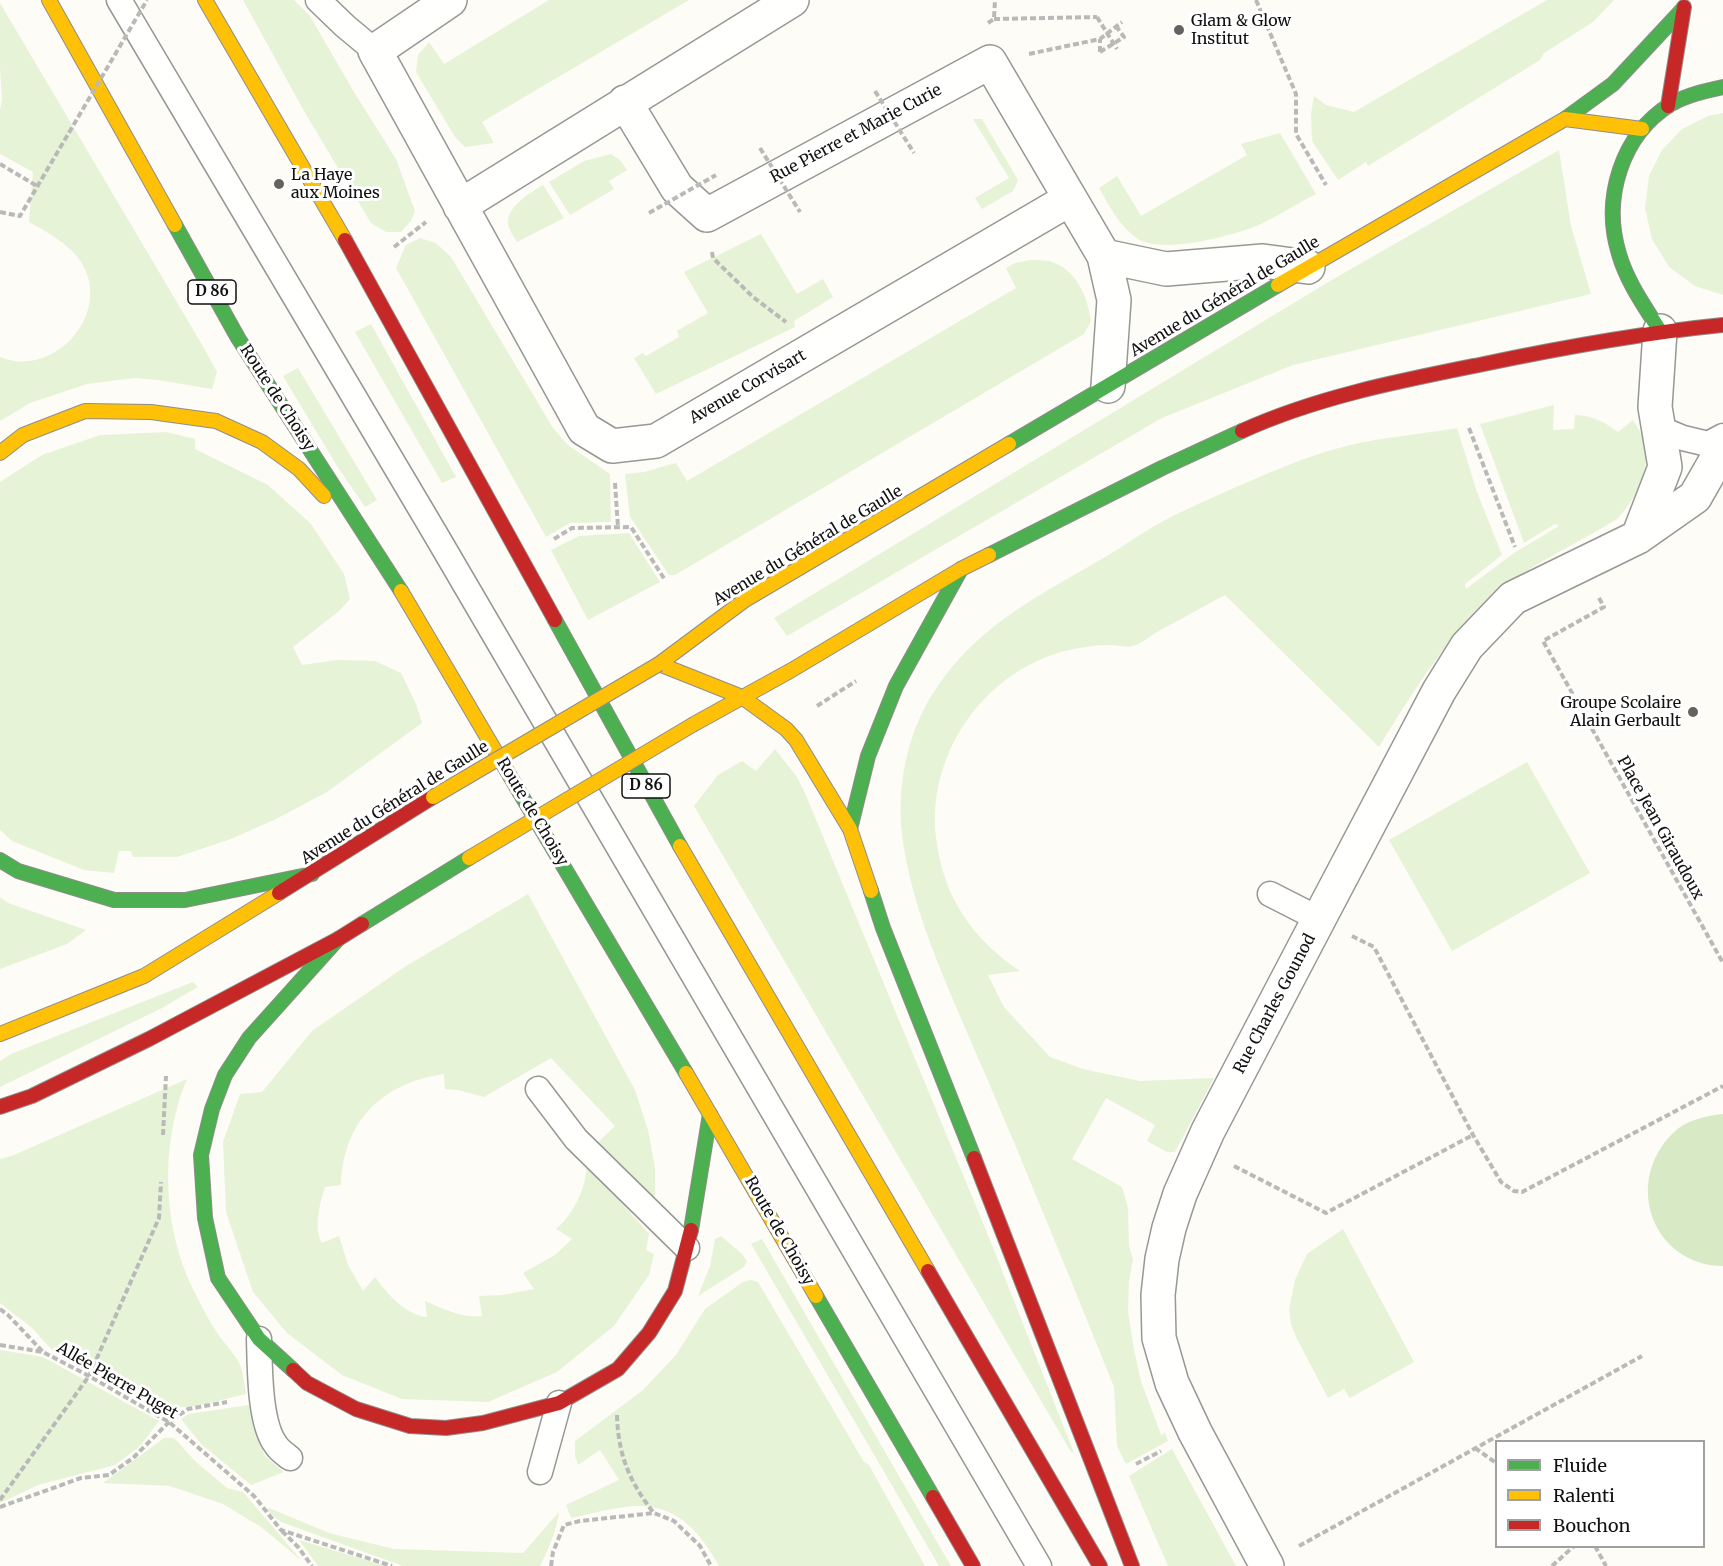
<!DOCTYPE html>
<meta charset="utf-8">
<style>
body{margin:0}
#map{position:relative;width:1723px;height:1566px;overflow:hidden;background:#fdfcf7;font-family:Merriweather,serif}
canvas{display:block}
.legend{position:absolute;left:1495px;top:1440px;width:210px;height:108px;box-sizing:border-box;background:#fff;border:2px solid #a0a0a0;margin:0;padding:8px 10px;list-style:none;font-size:18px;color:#111}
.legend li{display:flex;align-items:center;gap:12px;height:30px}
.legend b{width:30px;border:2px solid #a0a0a0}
</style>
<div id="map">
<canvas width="1723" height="1566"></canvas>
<ul class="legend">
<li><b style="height:8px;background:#4caf50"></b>Fluide</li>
<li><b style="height:8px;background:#ffc107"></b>Ralenti</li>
<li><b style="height:8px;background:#c62828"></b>Bouchon</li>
</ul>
</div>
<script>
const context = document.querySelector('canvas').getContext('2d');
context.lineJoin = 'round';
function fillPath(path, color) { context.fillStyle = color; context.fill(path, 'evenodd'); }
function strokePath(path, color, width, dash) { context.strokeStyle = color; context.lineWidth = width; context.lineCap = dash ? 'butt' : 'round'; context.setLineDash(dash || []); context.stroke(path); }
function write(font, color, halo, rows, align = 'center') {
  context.font = font + ' Merriweather,serif'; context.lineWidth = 6; context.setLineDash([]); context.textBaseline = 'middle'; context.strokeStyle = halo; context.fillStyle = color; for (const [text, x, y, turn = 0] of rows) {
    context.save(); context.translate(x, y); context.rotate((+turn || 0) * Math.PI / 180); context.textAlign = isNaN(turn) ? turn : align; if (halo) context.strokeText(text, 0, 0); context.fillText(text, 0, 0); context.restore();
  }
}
const green = new Path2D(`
 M 243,0 L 294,0 L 310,16 L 354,92 L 396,159 L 415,211 L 411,221 L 401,232 L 386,232 L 371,223 L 304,111 Z
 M 549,0 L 689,0 L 482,122 L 494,143 L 465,147 L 455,137 L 416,72 L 418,55 L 429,42 L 444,64 Z
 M 1547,0 L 1614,0 L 1593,22 L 1544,53 L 1540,60 L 1368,166 L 1366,162 L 1338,180 L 1312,141 L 1311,114 L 1314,96 L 1326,105 L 1354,112 Z
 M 0,3 L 201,343 L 217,372 L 212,389 L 158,380 L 135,378 L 87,384 L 30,403 L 0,421 L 0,357 C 51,378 108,320 85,269 C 74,246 50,234 29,222 L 33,172 L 0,154 L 0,109 L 2,100 L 0,69 Z
 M 1723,113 L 1723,295 L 1695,286 L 1669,267 L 1652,239 L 1645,208 L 1649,176 L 1662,150 L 1682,129 L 1708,116 Z
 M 973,119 L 982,119 L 1018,180 L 1013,191 L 982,209 L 975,198 L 1009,178 Z
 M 1280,133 L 1316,194 C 1298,203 1281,214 1263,223 C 1238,235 1162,255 1138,239 C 1119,226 1110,207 1099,188 L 1117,176 L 1141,216 L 1247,155 L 1241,144 Z
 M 1559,150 L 1571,226 L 1591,294 L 1293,365 L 1162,418 L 787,636 L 774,618 L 1330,281 Z
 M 611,154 L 620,160 L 627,170 L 609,181 L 614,189 L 570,215 L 549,182 L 584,161 Z
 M 543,185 L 564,218 L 517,242 C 514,237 509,230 508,224 C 507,206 530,193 543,185 Z
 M 761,234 L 797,294 L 823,279 L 833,297 L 794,321 L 795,327 L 656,394 L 634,358 L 643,353 L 646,356 L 679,337 L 677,331 L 708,313 L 684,272 Z
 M 420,238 L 436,243 L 451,257 L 553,428 L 568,445 L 610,474 L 611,522 L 570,523 L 546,537 L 396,268 L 406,245 Z
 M 1030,260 C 1036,260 1044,260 1049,261 C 1077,269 1087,296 1091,321 L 1084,334 L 675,575 L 669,575 L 630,517 L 625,474 L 644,472 L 676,463 L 687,481 L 1016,288 L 1006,268 L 1015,263 Z
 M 371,324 L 456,477 L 442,483 L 355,332 Z
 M 298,368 L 377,500 L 365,507 L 337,466 L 283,376 Z
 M 1554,405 L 1553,430 L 1574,429 L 1575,415 C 1593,416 1603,421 1618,432 L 1633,420 C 1636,425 1640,431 1642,436 C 1654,466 1636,499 1617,519 C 1574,546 1521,568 1485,603 C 1441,645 1410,697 1379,747 L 1225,595 C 1202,607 1180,620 1157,632 C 1150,636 1141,644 1133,646 C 1127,648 1117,645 1110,645 C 1094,645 1077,648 1061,652 C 982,675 927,755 936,837 C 943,896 971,938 1020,971 L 988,975 L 1004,1007 L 1050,1057 L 1083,1069 L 1140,1081 L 1214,1078 L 1175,1152 L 1167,1152 L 1147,1141 L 1155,1125 L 1106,1098 L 1072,1159 L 1122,1187 L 1128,1208 L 1129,1246 L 1133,1259 L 1129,1281 L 1128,1311 L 1134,1350 L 1141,1381 L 1161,1435 L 1165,1433 L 1168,1441 L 1126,1464 L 1117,1446 L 1114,1387 C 1072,1283 1030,1179 986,1076 C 954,1000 912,916 902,835 C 897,788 906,739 930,698 C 972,629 1033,599 1100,560 C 1120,549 1138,535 1158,524 C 1185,509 1214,497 1243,484 C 1278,469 1313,454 1350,445 C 1385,437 1422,434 1457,428 L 1477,492 L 1502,555 L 1465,584 L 1466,589 L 1514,553 L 1559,526 L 1555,524 L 1524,543 L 1480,424 Z
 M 166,432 L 195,439 L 195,449 L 268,485 L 311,524 L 344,574 L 350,599 L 338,612 L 293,647 L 302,665 L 337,660 L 375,661 L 401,673 L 416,704 L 422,723 L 327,792 L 276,819 L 231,839 L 177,857 L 133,857 L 131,851 L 119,851 L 114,873 L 84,870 L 12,841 L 0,830 L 0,482 L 42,455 L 100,435 Z
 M 629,533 L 660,582 L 588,620 L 551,550 L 579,536 Z
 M 775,749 L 797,777 L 805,793 L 990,1240 L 1074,1453 L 1071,1452 L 694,806 L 718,775 L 742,761 L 756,771 Z
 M 1527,762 L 1590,873 L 1452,951 L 1389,840 Z
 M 528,894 L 635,1090 L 648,1130 L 655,1167 L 655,1201 L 597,1143 L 615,1126 L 551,1058 L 484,1097 L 458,1090 L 445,1089 L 444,1074 C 382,1083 343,1121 341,1185 L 325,1187 C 320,1203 313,1228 322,1243 L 339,1236 L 348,1265 L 363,1291 L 375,1277 C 387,1293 405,1315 427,1317 L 425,1301 C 441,1308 464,1319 482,1316 L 479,1296 L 502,1295 L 534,1289 L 523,1273 L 555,1255 L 572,1239 L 556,1229 C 574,1214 586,1188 587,1164 L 649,1234 L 646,1250 L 654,1254 L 649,1275 L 614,1326 L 557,1372 L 488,1402 L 402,1399 L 342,1375 L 287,1333 L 253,1292 L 226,1212 L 223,1142 L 240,1094 L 262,1092 L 312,1031 L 406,966 Z
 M 0,897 L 8,903 L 86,930 L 67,944 L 0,969 Z
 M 193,982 L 198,987 L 162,1008 L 0,1087 L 0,1061 L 11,1054 Z
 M 187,1079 C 160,1142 162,1227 193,1289 C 201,1305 210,1323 220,1337 C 225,1344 232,1351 237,1359 C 243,1368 244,1383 246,1394 C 219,1400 189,1411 162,1406 L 75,1365 L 53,1351 L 32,1328 L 0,1303 L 0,1159 L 14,1155 Z
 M 1343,1229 L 1414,1362 L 1350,1398 L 1344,1389 L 1328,1398 L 1296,1337 L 1291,1324 L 1289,1310 L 1295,1280 L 1307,1254 Z
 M 721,1236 L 742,1254 L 747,1261 L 744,1267 L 698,1296 L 710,1266 L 715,1239 Z
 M 762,1239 L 951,1566 L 939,1566 L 751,1244 Z
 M 751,1280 L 758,1282 L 864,1462 L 869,1465 L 925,1566 L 719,1566 C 701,1534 680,1507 641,1506 C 623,1505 590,1514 571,1518 L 566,1505 L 619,1480 L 600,1450 L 578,1465 L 575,1456 L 575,1441 L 643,1390 L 676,1355 L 705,1309 L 743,1282 Z
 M 0,1350 L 43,1357 L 159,1421 L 140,1446 L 115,1465 L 38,1485 L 0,1503 Z
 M 249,1405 L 254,1429 L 265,1456 L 284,1472 L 251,1485 L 201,1444 L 181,1419 L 189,1414 Z
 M 164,1438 L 173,1438 L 176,1440 L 196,1462 L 227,1488 L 243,1492 L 302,1561 L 261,1527 L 223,1504 L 170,1486 L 103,1483 Z
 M 1172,1449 L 1236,1566 L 1168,1566 L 1129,1476 Z
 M 269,1508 L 329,1533 L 394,1549 L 523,1553 L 559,1512 C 556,1532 549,1548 540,1566 L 403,1566 L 281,1522 L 267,1511 Z
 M 299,1540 L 386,1566 L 318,1566 Z`);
const forest = new Path2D(`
 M 1723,1114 L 1723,1266 C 1652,1265 1623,1182 1673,1133 C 1686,1120 1705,1116 1723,1114 Z`);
const path = new Path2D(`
 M 1256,0 L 1296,94 L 1296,134 L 1326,185
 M 994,19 L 1097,17
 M 988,23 L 994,19 L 995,0
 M 1100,52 L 1124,37 L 1116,26
 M 1100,52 L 1100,39
 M 1029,54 L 1100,39 L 1122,22
 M 0,164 L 37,186
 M 394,247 L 426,222
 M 712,252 L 713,258 L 753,297 L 786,322
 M 1469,428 L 1515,547
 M 615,483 L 618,527
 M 554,539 L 572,528 L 631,527 L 665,580
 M 1599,598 L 1604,607 L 1543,641 L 1723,963
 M 817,706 L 856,681
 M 1352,936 L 1374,947 L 1473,1135 L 1501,1182 L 1514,1191 L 1522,1192 L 1723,1086
 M 163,1135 L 166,1076
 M 1234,1166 L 1326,1213 L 1473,1135
 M 0,1309 L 8,1315 L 43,1352
 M 0,1345 L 43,1352 L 89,1376 L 169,1422 L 254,1496 L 281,1530 L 392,1566
 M 617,1415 C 618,1454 629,1481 653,1512
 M 1475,1448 L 1496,1463
 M 1136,1464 L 1161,1451
 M 0,1500 L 89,1376 L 159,1218 L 161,1182
 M 0,1507 L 81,1478 L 109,1475 L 133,1458 L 169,1422 L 188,1409 L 227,1402
 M 282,1531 L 298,1547 L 312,1566
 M 1299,1546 L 1642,1356
 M 1595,1546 L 1606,1566
 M 551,1566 L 553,1552 L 564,1525 L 580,1521 L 654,1513 L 674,1521 L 700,1546 L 711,1566
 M 1552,1566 L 1574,1546`);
const lane = new Path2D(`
 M 119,0 L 436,535 L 1039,1566
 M 318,0 L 345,26 L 375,51
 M 1659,428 L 1683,438 L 1708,444 L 1723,436
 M 1270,894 L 1319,919
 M 538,1089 L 576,1139 L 687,1248
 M 259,1339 C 260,1367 259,1423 276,1445 C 279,1450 285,1454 290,1458
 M 540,1472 L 559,1403`);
const street = new Path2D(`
 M 450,0 L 375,51 L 584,429 L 612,446 L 656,441 L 1070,199
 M 625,102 L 677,188 L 707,215 L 990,62 L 1104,256 L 1114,300 L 1108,386
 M 460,206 L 792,0
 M 1104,256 L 1166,269 L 1263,261 L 1308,267
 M 1638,537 L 1665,467 L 1655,407 L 1660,331
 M 1267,1566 L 1195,1432 L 1172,1383 L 1159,1338 L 1158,1295 L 1162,1259 L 1169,1228 L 1180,1194 L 1208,1131 L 1319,919 L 1439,691 L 1467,646 L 1513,598 L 1638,537 L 1695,497 L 1723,448`);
const fast = new Path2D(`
 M 1565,119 L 1613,84 L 1682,10
 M 175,225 L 238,338 L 401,591
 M 1660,331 C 1645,307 1627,282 1619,254 C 1602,199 1621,135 1671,104 C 1687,95 1705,91 1723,87
 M 1009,444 L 1278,285
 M 989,555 L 1162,468 L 1242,431
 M 555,620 L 680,846
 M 520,793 L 686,1073
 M 850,829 L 868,756 L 896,686 L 961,569
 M 0,860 L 18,871 L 114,900 L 185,900 L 312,874
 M 871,891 L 883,928 L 974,1158
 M 362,924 L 469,858
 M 691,1230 L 710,1114
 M 816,1296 L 933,1497
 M 293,1370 L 259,1339 L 218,1278 L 205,1218 L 201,1155 L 212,1109 L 225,1075 L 249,1038 L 338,939`);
const slow = new Path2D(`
 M 49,0 L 175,225
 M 205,0 L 345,240
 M 1278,285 L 1565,119 L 1642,129
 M 0,453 L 23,435 L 85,411 L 151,412 L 216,421 L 262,442 L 299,469 L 324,496
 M 401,591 L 520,793
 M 659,664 L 745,600 L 1009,444
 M 659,664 L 742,697 L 786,729 L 796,740 L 850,829 L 871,891
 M 694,724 L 790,671 L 961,569 L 989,555
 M 680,846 L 928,1271
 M 0,1034 L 144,976 L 279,893
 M 686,1073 L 816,1296`);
const jam = new Path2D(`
 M 1668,106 L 1684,7
 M 345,240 L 555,620
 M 1242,431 C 1317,397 1399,381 1479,365 C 1560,348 1641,333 1723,325
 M 279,893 L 433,797
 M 0,1107 L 32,1096 L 149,1039 L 338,939 L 362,924
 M 974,1158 L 1132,1566
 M 928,1271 L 1100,1566
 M 293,1370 L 307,1383 L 356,1409 L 410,1426 L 446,1428 L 483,1423 L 559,1403 L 618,1369 L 649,1333 L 675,1291 L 691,1230
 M 933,1497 L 973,1566`);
const pathBridge = new Path2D(`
 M 1097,17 L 1117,49
 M 875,91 L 914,153
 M 760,148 L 800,212
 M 0,212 L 20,216 L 147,0
 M 649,213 L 716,175`);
const slowBridge = new Path2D(`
 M 433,797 L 659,664
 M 469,858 L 694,724`);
const markers = [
 [1179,30,6,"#646362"],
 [279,184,6,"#646362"],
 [1693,712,6,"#646362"]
];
const shields = [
 [212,292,48],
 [646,786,48]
];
const shieldNames = [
 ["D 86",212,292],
 ["D 86",646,786]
];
const poiNames = [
 ["Glam & Glow",1191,21],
 ["Institut",1191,39],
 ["La Haye",291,175],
 ["aux Moines",291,193],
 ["Groupe Scolaire",1681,703,"right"],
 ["Alain Gerbault",1681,721,"right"]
];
const streetNames = [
 ["Rue Pierre et Marie Curie",856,134,-28],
 ["Avenue du Général de Gaulle",1225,297,-31],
 ["Avenue Corvisart",748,387,-30],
 ["Route de Choisy",277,398,57],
 ["Avenue du Général de Gaulle",808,546,-31],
 ["Avenue du Général de Gaulle",395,803,-32],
 ["Route de Choisy",532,812,59],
 ["Place Jean Giraudoux",1660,828,61],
 ["Rue Charles Gounod",1275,1004,-62],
 ["Route de Choisy",779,1231,60],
 ["Allée Pierre Puget",117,1381,30]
];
fillPath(green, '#e7f3d7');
fillPath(forest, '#d8eac5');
strokePath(lane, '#979795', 27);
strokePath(street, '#979795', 36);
strokePath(fast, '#8e8d8b', 16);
strokePath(slow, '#8e8d8b', 16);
strokePath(jam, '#8e8d8b', 16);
strokePath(path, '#b9b9b8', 4, [6, 3]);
strokePath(lane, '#fffffe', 24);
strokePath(street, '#fffffe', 33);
strokePath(fast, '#4caf50', 14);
strokePath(slow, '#ffc107', 14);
strokePath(jam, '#c62828', 14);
strokePath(slowBridge, '#8e8d8b', 16, []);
strokePath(pathBridge, '#b9b9b8', 4, [6, 3]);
strokePath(slowBridge, '#ffc107', 14);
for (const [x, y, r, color] of markers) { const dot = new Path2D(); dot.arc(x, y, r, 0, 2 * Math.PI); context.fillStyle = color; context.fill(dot); strokePath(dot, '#fff', 2); }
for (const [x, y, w] of shields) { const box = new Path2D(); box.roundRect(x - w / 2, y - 12, w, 24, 4.5); context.fillStyle = '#fff'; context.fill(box); strokePath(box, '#111', 1.5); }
write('bold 15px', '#111', null, shieldNames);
write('16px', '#111', '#fff', poiNames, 'left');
write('16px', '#111', '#fff', streetNames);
</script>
